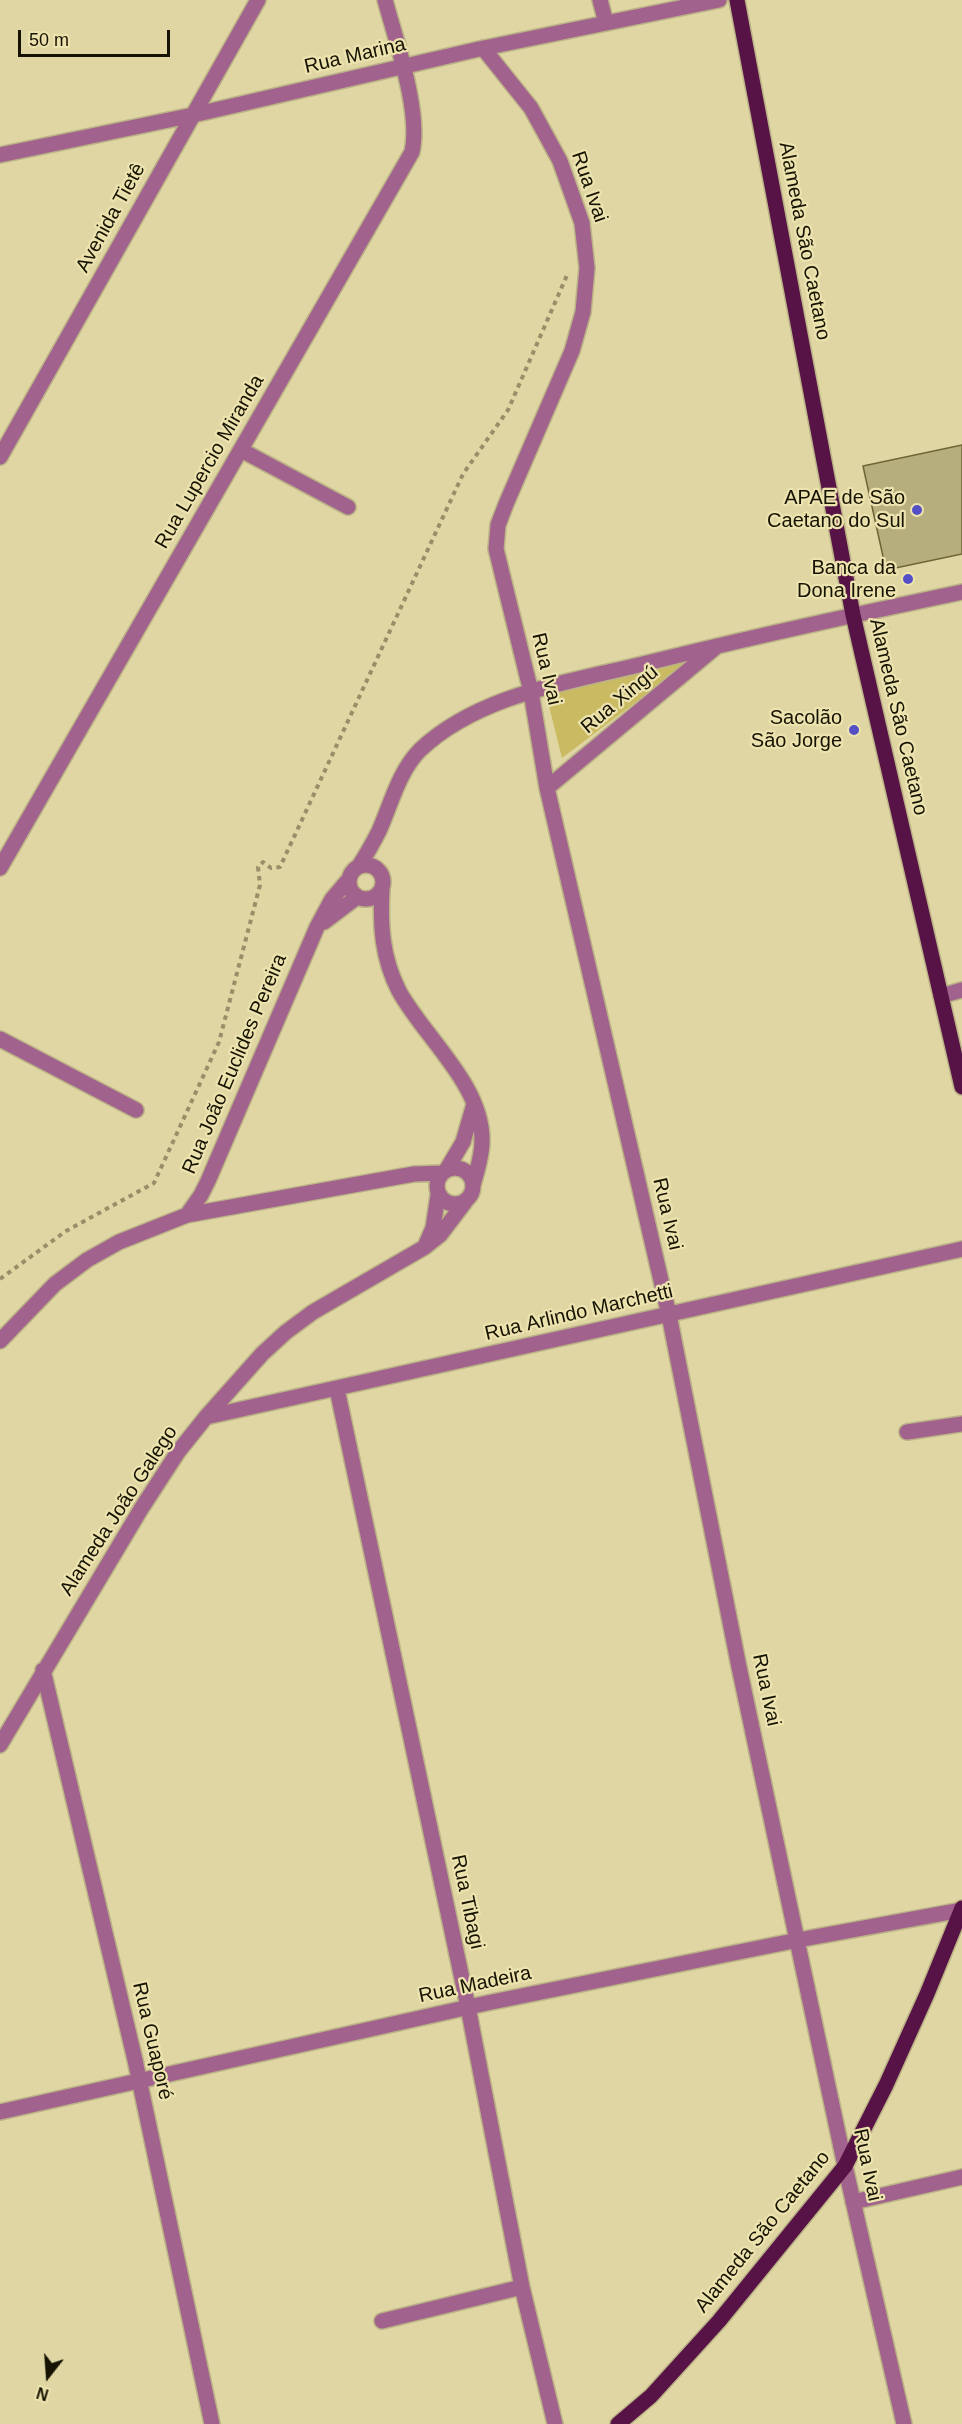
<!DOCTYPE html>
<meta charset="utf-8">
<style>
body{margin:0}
#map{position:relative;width:962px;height:2424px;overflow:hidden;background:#dfd6a3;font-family:Arial,sans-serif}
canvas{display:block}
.north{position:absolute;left:18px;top:2346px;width:60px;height:60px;-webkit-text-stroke:4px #ece3af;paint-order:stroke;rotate:197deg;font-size:16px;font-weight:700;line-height:24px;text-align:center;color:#171302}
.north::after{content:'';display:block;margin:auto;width:21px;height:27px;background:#171302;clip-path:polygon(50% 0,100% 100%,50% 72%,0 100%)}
.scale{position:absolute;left:18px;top:30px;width:152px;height:27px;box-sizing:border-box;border:3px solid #171302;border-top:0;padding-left:8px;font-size:18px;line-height:21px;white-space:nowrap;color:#171302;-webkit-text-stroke:4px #ece3af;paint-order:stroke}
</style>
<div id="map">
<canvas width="962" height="2424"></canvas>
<div class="north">N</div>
<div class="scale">50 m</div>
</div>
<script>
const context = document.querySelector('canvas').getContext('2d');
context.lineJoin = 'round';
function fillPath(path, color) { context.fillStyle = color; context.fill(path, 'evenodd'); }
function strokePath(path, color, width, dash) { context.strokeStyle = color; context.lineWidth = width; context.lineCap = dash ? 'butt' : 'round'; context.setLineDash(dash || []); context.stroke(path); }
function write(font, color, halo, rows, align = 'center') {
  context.font = font + ' Arial,sans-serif'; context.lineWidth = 4.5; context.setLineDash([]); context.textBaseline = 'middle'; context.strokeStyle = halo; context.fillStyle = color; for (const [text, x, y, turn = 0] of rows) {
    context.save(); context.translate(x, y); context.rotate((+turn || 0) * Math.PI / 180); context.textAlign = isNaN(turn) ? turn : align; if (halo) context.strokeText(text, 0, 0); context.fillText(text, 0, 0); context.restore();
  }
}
const green = new Path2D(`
 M 698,655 L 562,758 L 545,690 Z`);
const building = new Path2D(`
 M 962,445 L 962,554 L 886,570 L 863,466 Z`);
const path = new Path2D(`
 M 0,1279 L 66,1231 L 154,1183 L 219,1042 L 260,885 L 258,867 L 263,862 L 271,868 L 280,867 L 463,474 L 508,410 L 568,273`);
const minor = new Path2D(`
 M 600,0 L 606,23
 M 483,48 L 531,108 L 560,161 L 582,223 L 587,268 L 583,312 L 572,351 L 506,504 L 498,525 L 496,549 L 531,692 L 547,788 L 669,1315 L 739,1667 L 845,2166 L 904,2424
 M 0,155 L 193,115 L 479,49 L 719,0
 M 241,450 L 348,507
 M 0,457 L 258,0
 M 547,788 L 716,647
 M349 882a17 17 0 1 1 34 0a17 17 0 1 1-34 0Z
 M 359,866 C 366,855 373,843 379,831 C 391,804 399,771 420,750 C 479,694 571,682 647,663 C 751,637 857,614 962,592
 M 0,868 L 412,152 C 421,112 396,41 385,0
 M 382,889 C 380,925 382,958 399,991 C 424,1037 483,1085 482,1141 C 482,1156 477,1171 473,1185
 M 324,922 L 357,897
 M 941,996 L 962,990
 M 0,1039 L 136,1110
 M437 1186a18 18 0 1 1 36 0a18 18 0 1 1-36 0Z
 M 447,1169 L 463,1142 L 474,1104
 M 187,1215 L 201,1195 L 208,1181 L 317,927 L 332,899 L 349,879
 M 426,1244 L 433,1228 L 438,1195
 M 0,1341 L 55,1284 L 87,1260 L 119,1242 L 187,1215 L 414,1174 L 442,1173
 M 337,1389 L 468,2007 L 522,2287 L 555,2424
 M 206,1417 L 962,1249
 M 907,1432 L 962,1424
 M 43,1670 L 135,2060 L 212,2424
 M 0,1745 L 141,1509 L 178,1452 L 206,1417 L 262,1354 L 286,1332 L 313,1312 L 425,1247 L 440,1235 L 465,1202
 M 0,2112 L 487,2003 L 798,1940 L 962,1910
 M 853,2202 L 962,2177
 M 382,2321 L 522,2287`);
const major = new Path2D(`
 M 737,0 L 853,615 L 962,1087
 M 618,2424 L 651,2396 L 719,2321 L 845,2166 L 886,2085 L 927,1994 L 962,1908`);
const markers = [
 [917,510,6,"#544fc7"],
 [908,579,6,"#544fc7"],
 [854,730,6,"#544fc7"]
];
const streetNames = [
 ["Rua Marina",355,56,-13],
 ["Rua Ivai",589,187,71],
 ["Avenida Tietê",111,218,-61],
 ["Alameda São Caetano",804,241,79],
 ["Rua Lupercio Miranda",210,462,-60],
 ["Rua Ivai",546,669,77],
 ["Rua Xingú",620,700,-40],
 ["Alameda São Caetano",898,717,77],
 ["Rua João Euclides Pereira",235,1064,-67],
 ["Rua Ivai",667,1214,77],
 ["Rua Arlindo Marchetti",579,1313,-13],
 ["Alameda João Galego",119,1511,-57],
 ["Rua Ivai",766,1690,78],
 ["Rua Tibagi",467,1902,78],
 ["Rua Madeira",475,1985,-12],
 ["Rua Guaporé",152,2041,77],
 ["Rua Ivai",867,2165,78],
 ["Alameda São Caetano",763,2232,-51]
];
const poiNames = [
 ["APAE de São",905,498],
 ["Caetano do Sul",905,521],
 ["Banca da",896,568],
 ["Dona Irene",896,591],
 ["Sacolão",842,718],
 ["São Jorge",842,741]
];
fillPath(green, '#caba62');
fillPath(building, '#b6ae7c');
strokePath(building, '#6d6535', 1.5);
strokePath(minor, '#bbb386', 18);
strokePath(major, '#bbb386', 18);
strokePath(path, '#968f68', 4, [4.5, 4.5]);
strokePath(minor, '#a2628e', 15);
strokePath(major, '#571346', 15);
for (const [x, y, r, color] of markers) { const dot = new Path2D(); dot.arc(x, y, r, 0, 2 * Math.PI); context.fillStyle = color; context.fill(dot); strokePath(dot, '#ece3af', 2); }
write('20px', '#171302', '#ece3af', streetNames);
write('20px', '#171302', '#ece3af', poiNames, 'right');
</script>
